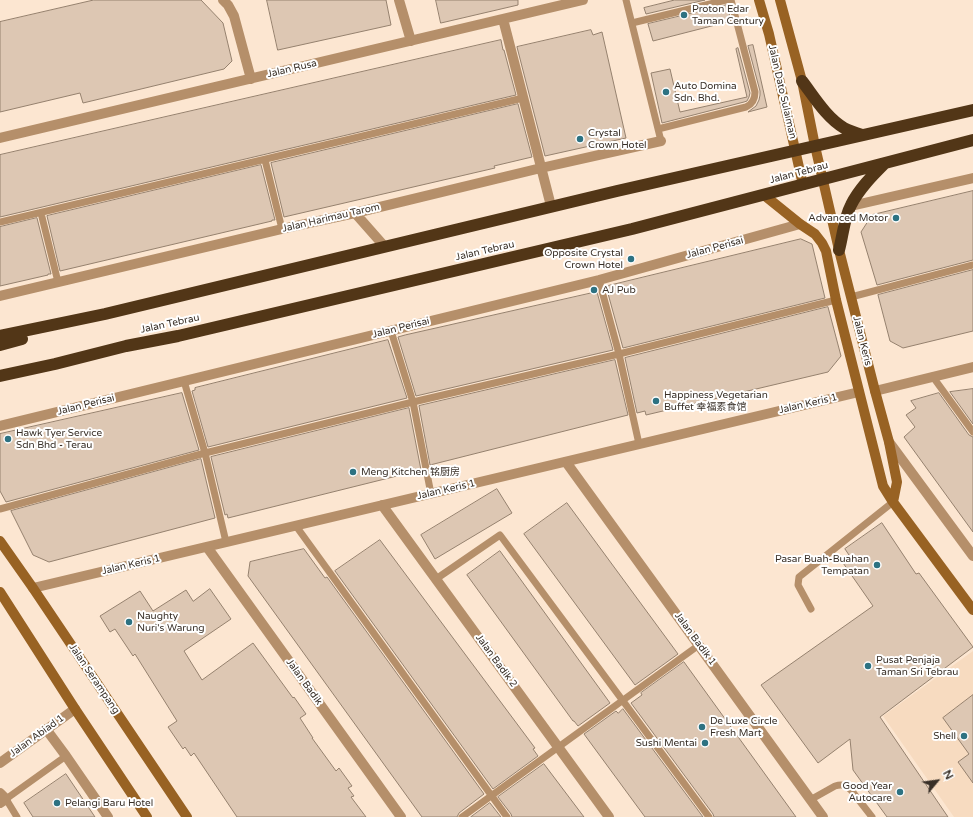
<!DOCTYPE html>
<meta charset="utf-8">
<style>
body{margin:0}
#map{position:relative;width:973px;height:817px;overflow:hidden;background:#fce6d1;font-family:"Varela Round",sans-serif}
canvas{display:block}
.north{position:absolute;left:917px;top:761px;width:40px;height:40px;-webkit-text-stroke:3px #fff;paint-order:stroke;rotate:61deg;font-size:11px;font-weight:700;line-height:16px;text-align:center;color:#382f27}
.north::after{content:'';display:block;margin:auto;width:14px;height:18px;background:#382f27;clip-path:polygon(50% 0,100% 100%,50% 72%,0 100%)}
</style>
<div id="map">
<canvas width="973" height="817"></canvas>
<div class="north">N</div>
</div>
<script>
const context = document.querySelector('canvas').getContext('2d');
context.lineJoin = 'round';
function fillPath(path, color) { context.fillStyle = color; context.fill(path, 'evenodd'); }
function strokePath(path, color, width, dash) { context.strokeStyle = color; context.lineWidth = width; context.lineCap = dash ? 'butt' : 'round'; context.setLineDash(dash || []); context.stroke(path); }
function write(font, color, halo, rows, align = 'center') {
  context.font = font + ' "Varela Round","Noto Sans SC",sans-serif'; context.lineWidth = 4; context.setLineDash([]); context.textBaseline = 'middle'; context.strokeStyle = halo; context.fillStyle = color; for (const [text, x, y, turn = 0] of rows) {
    context.save(); context.translate(x, y); context.rotate((+turn || 0) * Math.PI / 180); context.textAlign = isNaN(turn) ? turn : align; if (halo) context.strokeText(text, 0, 0); context.fillText(text, 0, 0); context.restore();
  }
}
const built = new Path2D(`
 M 973,651 L 973,817 L 954,817 L 883,716 Z`);
const building = new Path2D(`
 M 94,0 L 201,0 L 223,23 L 232,61 L 224,69 L 83,103 L 80,93 L 0,112 L 0,22 Z
 M 267,0 L 386,0 L 391,25 L 278,50 Z
 M 436,0 L 518,0 L 518,5 L 441,23 Z
 M 675,0 L 705,0 L 646,14 L 644,8 Z
 M 727,5 L 731,21 L 653,41 L 648,24 Z
 M 591,30 L 593,35 L 602,32 L 626,138 L 545,156 L 517,47 Z
 M 501,40 L 503,50 L 504,50 L 516,95 L 0,217 L 0,155 Z
 M 753,45 L 767,107 L 748,112 L 756,106 L 759,100 L 760,95 L 760,91 L 748,46 Z
 M 738,48 L 750,93 L 749,97 L 747,101 L 744,102 L 662,123 L 651,73 L 670,69 L 680,112 L 747,97 L 736,49 Z
 M 518,104 L 532,157 L 494,166 L 495,168 L 284,217 L 271,163 Z
 M 261,165 L 275,220 L 272,220 L 272,221 L 60,271 L 47,216 Z
 M 973,191 L 973,260 L 877,285 L 861,232 L 872,215 Z
 M 37,218 L 51,274 L 48,274 L 48,275 L 0,286 L 0,227 Z
 M 801,239 L 812,244 L 825,298 L 623,348 L 607,290 L 609,290 L 608,286 Z
 M 973,270 L 973,331 L 903,348 L 890,341 L 878,295 Z
 M 597,292 L 613,350 L 416,396 L 398,337 L 405,335 Z
 M 828,307 L 841,356 L 828,372 L 646,415 L 645,411 L 637,413 L 625,358 Z
 M 388,340 L 407,398 L 208,447 L 192,391 L 195,390 L 195,388 Z
 M 615,360 L 628,415 L 430,465 L 419,406 Z
 M 973,389 L 973,424 L 950,392 Z
 M 182,393 L 199,450 L 6,502 L 0,491 L 0,434 Z
 M 939,393 L 969,435 L 973,437 L 973,532 L 904,437 L 915,427 L 906,415 L 916,408 L 911,401 Z
 M 409,408 L 421,470 L 228,518 L 227,514 L 225,515 L 211,457 Z
 M 201,459 L 215,518 L 49,562 L 33,555 L 11,511 Z
 M 497,489 L 512,513 L 435,559 L 421,535 Z
 M 567,503 L 678,654 L 635,685 L 524,534 Z
 M 882,523 L 916,574 L 919,573 L 973,647 L 880,717 L 948,817 L 887,817 L 853,770 L 850,739 L 818,763 L 761,685 L 873,606 L 841,560 L 849,555 L 845,549 Z
 M 380,540 L 535,748 L 533,749 L 538,756 L 493,789 L 335,571 Z
 M 304,549 L 325,578 L 327,577 L 484,794 L 459,813 L 457,817 L 422,817 L 248,576 L 250,562 Z
 M 500,551 L 610,703 L 578,726 L 574,721 L 573,721 L 467,575 Z
 M 210,589 L 231,619 L 184,651 L 202,680 L 253,643 L 293,698 L 294,697 L 306,714 L 300,718 L 313,738 L 312,738 L 336,771 L 339,768 L 352,786 L 348,788 L 354,796 L 351,797 L 366,817 L 237,817 L 194,753 L 191,756 L 185,747 L 183,749 L 168,727 L 177,721 L 135,654 L 133,656 L 115,629 L 110,632 L 100,616 L 140,591 L 153,611 L 186,590 L 193,601 Z
 M 684,662 L 796,817 L 714,817 L 713,814 L 631,703 L 642,695 L 641,693 Z
 M 973,695 L 973,783 L 958,762 L 969,754 L 943,718 Z
 M 623,709 L 703,817 L 645,817 L 584,734 L 616,711 L 618,713 Z
 M 544,764 L 584,817 L 512,817 L 511,814 L 498,797 Z
 M 66,774 L 95,817 L 33,817 L 24,803 Z
 M 490,803 L 501,817 L 471,817 Z`);
const lane = new Path2D(`
 M 626,0 L 661,141
 M 632,23 L 726,0
 M 658,129 L 746,107 C 753,104 755,99 755,92 L 731,0
 M 265,160 L 282,229
 M 41,213 L 58,282
 M 0,222 L 523,98
 M 599,280 L 619,354 L 639,444
 M 851,297 L 973,265
 M 391,331 L 413,402 L 431,494
 M 933,377 L 973,432
 M 184,381 L 205,453 L 226,542
 M 0,509 L 205,453 L 413,402 L 619,354 L 836,300
 M 296,526 L 507,817
 M 436,579 L 500,535 L 709,817
 M 811,609 L 798,585 L 799,577 L 893,502
 M 810,800 L 835,786 C 842,784 846,785 851,790 L 872,817
 M 17,817 L 6,799 L 66,756
 M 462,817 L 699,645`);
const street = new Path2D(`
 M 223,0 L 228,5 L 234,16 L 251,79
 M 399,0 L 411,41
 M 503,19 L 551,206
 M 0,138 L 583,0
 M 851,206 L 973,178
 M 355,213 L 385,247
 M 0,296 L 282,229 L 355,213 L 541,168 L 661,141
 M 875,391 L 973,367
 M 0,426 L 599,280 L 800,224
 M 889,442 L 973,556
 M 566,462 L 823,817
 M 382,505 L 609,817
 M 207,547 L 401,817
 M 33,588 L 859,392
 M 46,729 L 66,756 L 108,817
 M 0,763 L 75,709
 M 0,793 L 6,799 L 0,803`);
const secondary = new Path2D(`
 M 759,0 L 769,34 L 803,185
 M 780,0 L 802,81 L 815,146 L 839,250 L 875,391 L 889,442 L 897,482 L 893,502
 M 764,195 L 800,224 L 815,234 L 822,243 L 826,251 L 836,300 L 883,486 L 893,502 L 973,610
 M 0,541 L 33,588 L 187,817
 M 0,592 L 75,709 L 147,817`);
const highway = new Path2D(`
 M 802,81 C 815,98 826,117 844,128 C 850,131 856,133 862,135
 M 839,250 C 843,235 844,218 851,205 C 859,189 872,176 884,164
 M 0,336 L 105,314 L 617,191 L 973,110
 M 0,345 L 22,339
 M 0,376 L 55,364 L 126,346 L 178,336 L 632,229 L 973,140`);
const markers = [
 [684,15,4,"#2d7282"],
 [666,92,4,"#2d7282"],
 [580,139,4,"#2d7282"],
 [896,218,4,"#2d7282"],
 [631,259,4,"#2d7282"],
 [594,290,4,"#2d7282"],
 [656,401,4,"#2d7282"],
 [8,439,4,"#2d7282"],
 [353,472,4,"#2d7282"],
 [877,565,4,"#2d7282"],
 [129,622,4,"#2d7282"],
 [868,666,4,"#2d7282"],
 [702,727,4,"#2d7282"],
 [964,736,4,"#2d7282"],
 [705,743,4,"#2d7282"],
 [900,792,4,"#2d7282"],
 [57,803,4,"#2d7282"]
];
const poiNames = [
 ["Proton Edar",692,9],
 ["Taman Century",692,21],
 ["Auto Domina",674,86],
 ["Sdn. Bhd.",674,98],
 ["Crystal",588,133],
 ["Crown Hotel",588,145],
 ["Advanced Motor",888,218,"right"],
 ["Opposite Crystal",623,253,"right"],
 ["Crown Hotel",623,265,"right"],
 ["AJ Pub",602,290],
 ["Happiness Vegetarian",664,395],
 ["Buffet 幸福素食馆",664,407],
 ["Hawk Tyer Service",16,433],
 ["Sdn Bhd - Terau",16,445],
 ["Meng Kitchen 铭厨房",361,472],
 ["Pasar Buah-Buahan",869,559,"right"],
 ["Tempatan",869,571,"right"],
 ["Naughty",137,616],
 ["Nuri's Warung",137,628],
 ["Pusat Penjaja",876,660],
 ["Taman Sri Tebrau",876,672],
 ["De Luxe Circle",710,721],
 ["Fresh Mart",710,733],
 ["Shell",956,736,"right"],
 ["Sushi Mentai",697,743,"right"],
 ["Good Year",892,786,"right"],
 ["Autocare",892,798,"right"],
 ["Pelangi Baru Hotel",65,803]
];
const streetNames = [
 ["Jalan Rusa",292,69,-13],
 ["Jalan Dato Sulaiman",782,92,77],
 ["Jalan Tebrau",799,173,-15],
 ["Jalan Harimau Tarom",331,218,-13],
 ["Jalan Perisai",715,248,-15],
 ["Jalan Tebrau",485,251,-13],
 ["Jalan Tebrau",170,324,-12],
 ["Jalan Perisai",401,328,-14],
 ["Jalan Keris",862,341,76],
 ["Jalan Keris 1",808,404,-13],
 ["Jalan Perisai",86,405,-14],
 ["Jalan Keris 1",446,490,-13],
 ["Jalan Keris 1",131,565,-13],
 ["Jalan Badik 1",695,639,54],
 ["Jalan Badik 2",496,661,54],
 ["Jalan Serampang",94,679,56],
 ["Jalan Badik",304,682,54],
 ["Jalan Abiad 1",37,736,-36]
];
fillPath(built, '#f7dbc0');
fillPath(building, '#ddc7b3');
strokePath(building, '#95816e', 1);
strokePath(lane, '#b58f6a', 7);
strokePath(street, '#b58f6a', 10);
strokePath(secondary, '#986223', 10);
strokePath(highway, '#523617', 12);
for (const [x, y, r, color] of markers) { const dot = new Path2D(); dot.arc(x, y, r, 0, 2 * Math.PI); context.fillStyle = color; context.fill(dot); strokePath(dot, '#fff', 1.5); }
write('10px', '#382f27', '#fff', poiNames, 'left');
write('10px', '#382f27', '#fff', streetNames);
</script>
